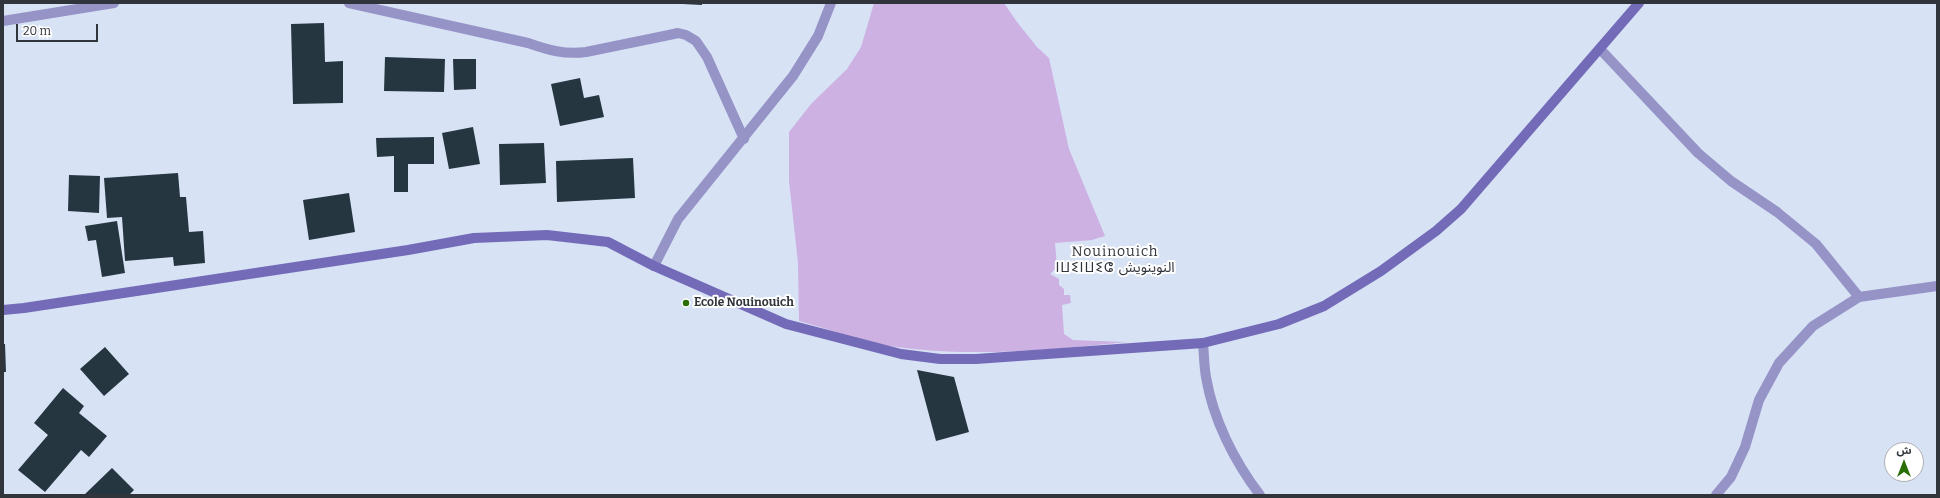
<!DOCTYPE html>
<meta charset="utf-8">
<style>
body{margin:0}
#map{position:relative;width:1940px;height:498px;overflow:hidden;background:#d7e2f5;font-family:Bitter,"Noto Sans Arabic",serif}
canvas{display:block}
.frame{position:absolute;inset:0;border:4px solid #30343b;pointer-events:none}
.north{position:absolute;left:1884px;top:442px;width:40px;height:40px;box-sizing:border-box;background:#fff;border:1px solid #acaeb1;border-radius:50%;rotate:0deg;font-size:11px;font-weight:700;line-height:16px;text-align:center;color:#30343b}
.north::after{content:'';display:block;margin:auto;width:14px;height:18px;background:#2a6e08;clip-path:polygon(50% 0,100% 100%,50% 72%,0 100%)}
.scale{position:absolute;left:16px;top:24px;width:82px;height:18px;box-sizing:border-box;border:2px solid #30343b;border-top:0;padding-left:5px;font-size:12px;line-height:14px;white-space:nowrap;color:#30343b;-webkit-text-stroke:3px #fff;paint-order:stroke}
</style>
<div id="map">
<canvas width="1940" height="498"></canvas>
<div class="frame"></div>
<div class="north">ش</div>
<div class="scale">20 m</div>
</div>
<script>
const context = document.querySelector('canvas').getContext('2d');
context.lineJoin = 'round';
function fillPath(path, color) { context.fillStyle = color; context.fill(path, 'evenodd'); }
function strokePath(path, color, width, dash) { context.strokeStyle = color; context.lineWidth = width; context.lineCap = dash ? 'butt' : 'round'; context.setLineDash(dash || []); context.stroke(path); }
function write(font, color, halo, rows, align = 'center') {
  context.font = font + ' Bitter,"Noto Sans Arabic","Noto Sans Tifinagh",serif'; context.lineWidth = 4; context.setLineDash([]); context.textBaseline = 'middle'; context.strokeStyle = halo; context.fillStyle = color; for (const [text, x, y, turn = 0] of rows) {
    context.save(); context.translate(x, y); context.rotate((+turn || 0) * Math.PI / 180); context.textAlign = isNaN(turn) ? turn : align; if (halo) context.strokeText(text, 0, 0); context.fillText(text, 0, 0); context.restore();
  }
}
const green = new Path2D(`
 M 874,3 L 1004,3 L 1017,22 L 1037,47 L 1049,58 L 1069,149 L 1105,236 L 1092,240 L 1055,243 L 1057,267 L 1050,274 L 1059,279 L 1059,285 L 1064,289 L 1064,295 L 1070,295 L 1071,303 L 1062,305 L 1064,334 L 1073,340 L 1126,342 C 1048,350 967,358 890,346 C 859,341 829,329 799,321 L 798,263 L 789,181 L 789,132 L 811,104 L 847,69 L 861,47 Z`);
const building = new Path2D(`
 M 663,3 L 702,3 L 702,5 Z
 M 324,23 L 325,62 L 343,61 L 343,103 L 293,104 L 291,24 Z
 M 385,57 L 445,59 L 444,92 L 384,91 Z
 M 453,59 L 476,59 L 476,89 L 454,90 Z
 M 580,78 L 584,98 L 599,95 L 604,117 L 560,126 L 551,84 Z
 M 473,127 L 480,164 L 449,169 L 442,133 Z
 M 434,137 L 434,164 L 408,164 L 408,192 L 394,192 L 394,156 L 377,157 L 376,138 Z
 M 544,143 L 546,183 L 500,185 L 499,144 Z
 M 633,158 L 635,198 L 557,202 L 556,161 Z
 M 178,173 L 180,197 L 186,197 L 189,232 L 203,231 L 205,263 L 174,266 L 173,257 L 125,261 L 122,217 L 107,218 L 104,178 Z
 M 69,175 L 100,176 L 99,213 L 68,211 Z
 M 349,193 L 355,232 L 309,240 L 303,200 Z
 M 117,221 L 125,273 L 102,277 L 96,240 L 88,241 L 85,226 Z
 M 3,344 L 5,344 L 6,372 L 3,372 Z
 M 105,347 L 129,374 L 104,396 L 80,369 Z
 M 917,370 L 954,377 L 969,432 L 936,441 Z
 M 63,388 L 84,406 L 79,413 L 107,436 L 89,457 L 81,450 L 45,492 L 18,470 L 48,435 L 34,423 Z
 M 112,468 L 134,490 L 129,495 L 84,495 Z`);
const lane = new Path2D(`
 M 1600,49 L 1698,153 L 1731,181 L 1777,212 L 1816,244 L 1859,297`);
const street = new Path2D(`
 M 349,3 L 528,43 C 548,50 565,55 586,52 L 669,35 L 678,33 L 686,35 L 696,41 L 707,57 L 744,139
 M 3,21 L 114,3
 M 654,266 L 678,219 L 793,76 L 818,36 L 831,3
 M 1203,343 C 1204,354 1204,366 1206,377 C 1213,419 1234,461 1260,495
 M 1716,495 L 1731,477 L 1745,447 L 1759,400 L 1779,363 L 1813,326 L 1859,297 L 1937,286`);
const secondary = new Path2D(`
 M 3,310 L 24,308 L 408,250 L 474,238 L 547,235 L 608,242 L 654,266 L 786,324 L 901,354 L 940,359 L 976,359 L 1203,343 L 1279,324 L 1324,306 L 1381,271 L 1436,231 L 1461,209 L 1639,3`);
const markers = [
 [686,303,4,"#2a6e08"]
];
const poiNames = [
 ["Ecole Nouinouich",694,303]
];
const quarterNames = [
 ["Nouinouich",1115,252],
 ["ⵏⵡⵉⵏⵡⵉⵛ النوينويش",1115,268]
];
fillPath(green, '#ceb1e3');
fillPath(building, '#263641');
strokePath(lane, '#9693c7', 10);
strokePath(street, '#9693c7', 10);
strokePath(secondary, '#736bb8', 10);
for (const [x, y, r, color] of markers) { const dot = new Path2D(); dot.arc(x, y, r, 0, 2 * Math.PI); context.fillStyle = color; context.fill(dot); strokePath(dot, '#fff', 1.5); }
write('bold 12px', '#30343b', '#fff', poiNames, 'left');
context.letterSpacing = '1px';
write('14px', '#30343b', '#fff', quarterNames);
context.letterSpacing = '0px';
</script>
